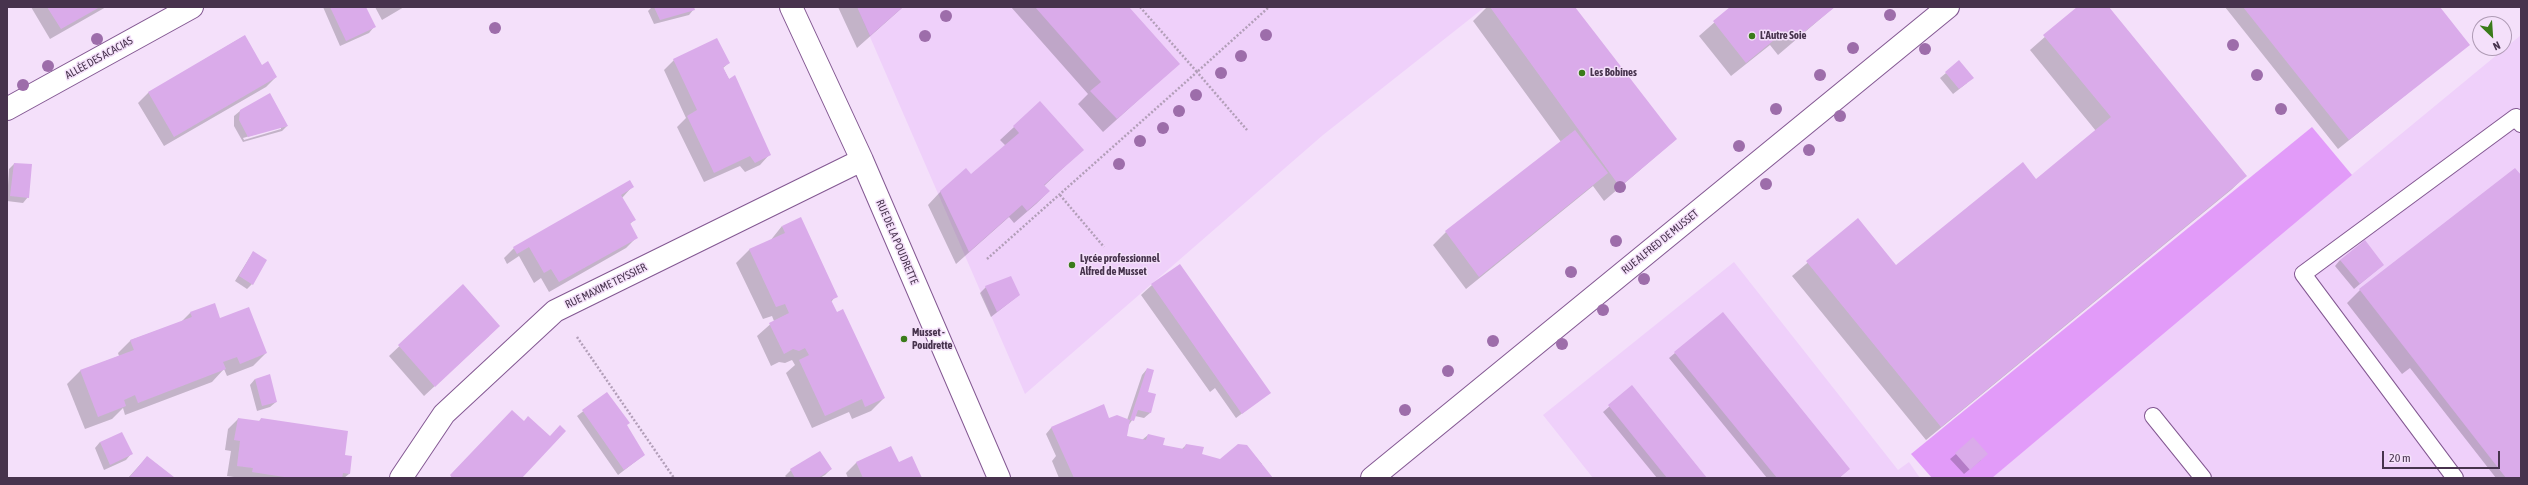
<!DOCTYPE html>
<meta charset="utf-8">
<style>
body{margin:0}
#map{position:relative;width:2528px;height:485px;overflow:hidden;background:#f4e0fa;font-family:"Asap Condensed",sans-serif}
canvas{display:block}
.frame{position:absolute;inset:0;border:8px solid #47334d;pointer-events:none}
.north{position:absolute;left:2472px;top:16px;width:40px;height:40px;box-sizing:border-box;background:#f4e0fa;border:1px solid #af9bb5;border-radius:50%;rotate:155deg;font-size:11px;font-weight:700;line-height:16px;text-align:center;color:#47334d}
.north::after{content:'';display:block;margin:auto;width:14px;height:18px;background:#3a7b1a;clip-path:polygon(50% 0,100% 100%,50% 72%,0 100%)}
.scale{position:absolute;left:2382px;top:451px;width:118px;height:18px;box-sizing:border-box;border:2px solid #47334d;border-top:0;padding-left:5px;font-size:12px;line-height:14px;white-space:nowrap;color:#47334d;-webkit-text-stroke:3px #f4e0fa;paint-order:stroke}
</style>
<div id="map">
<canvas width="2528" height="485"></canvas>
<div class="frame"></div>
<div class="north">N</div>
<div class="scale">20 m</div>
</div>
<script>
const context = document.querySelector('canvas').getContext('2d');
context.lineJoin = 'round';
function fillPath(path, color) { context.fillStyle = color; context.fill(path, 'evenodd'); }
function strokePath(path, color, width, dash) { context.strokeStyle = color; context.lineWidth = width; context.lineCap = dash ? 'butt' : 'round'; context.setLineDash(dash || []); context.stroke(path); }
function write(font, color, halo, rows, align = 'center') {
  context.font = font + ' "Asap Condensed",sans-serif'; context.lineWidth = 3; context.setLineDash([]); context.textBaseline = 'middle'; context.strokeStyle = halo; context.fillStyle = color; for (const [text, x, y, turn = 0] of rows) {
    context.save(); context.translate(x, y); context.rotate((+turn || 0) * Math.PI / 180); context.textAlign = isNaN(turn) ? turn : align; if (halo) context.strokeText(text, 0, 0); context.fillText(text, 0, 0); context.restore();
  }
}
const built = new Path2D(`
 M 857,7 L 1485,7 L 1323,135 L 1025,394 Z
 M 2521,35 L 2521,478 L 1991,478 L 2247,261 Z
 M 1734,262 L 1898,470 L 1909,462 L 1920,478 L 1593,478 L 1543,415 Z`);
const green = new Path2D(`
 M 2312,127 L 2352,175 L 1992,478 L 1932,478 L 1911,454 Z`);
const shadow = new Path2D(`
 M 31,7 L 106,7 L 50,39 Z
 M 323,7 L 365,7 L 374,27 L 369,33 L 340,46 Z
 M 375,7 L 404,7 L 382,20 Z
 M 652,7 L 693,7 L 694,9 L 689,15 L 654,24 L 648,11 Z
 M 838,7 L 903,7 L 857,48 Z
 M 1011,7 L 1127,7 L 1178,64 L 1103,132 L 1078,104 L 1088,94 Z
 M 1487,7 L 1574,7 L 1676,139 L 1604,201 L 1593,186 L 1466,289 L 1433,245 L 1446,232 L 1561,142 L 1473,21 Z
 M 1732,7 L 1833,7 L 1833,8 L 1778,55 L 1770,45 L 1731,76 L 1699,36 Z
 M 2079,7 L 2108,7 L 2246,176 L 2231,190 L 1926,440 L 1792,276 L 1858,220 L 1896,267 L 2036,180 L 2096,131 L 2030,50 Z
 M 2225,7 L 2438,7 L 2468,45 L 2338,149 Z
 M 244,36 L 262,67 L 276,77 L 266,87 L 164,146 L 138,103 L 148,93 Z
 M 674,60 L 729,63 L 723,68 L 770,154 L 760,165 L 745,172 L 740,166 L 704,182 L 677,127 L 686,118 L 664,70 Z
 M 1946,73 L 1967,83 L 1953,94 L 1940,78 Z
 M 1040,103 L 1082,150 L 1044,186 L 1049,191 L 1036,204 L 1014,223 L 1009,217 L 956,264 L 928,205 L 941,191 L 971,176 L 1006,146 L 1000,140 Z
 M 240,111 L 287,126 L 282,131 L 243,142 L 234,126 L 234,116 ZM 281,127 L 281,129 L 244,140 L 243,138 Z
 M 14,164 L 28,197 L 23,203 L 7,201 L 9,169 Z
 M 2521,176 L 2521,478 L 2496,478 L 2410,368 L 2402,374 L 2347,303 L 2360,290 Z
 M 632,187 L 622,198 L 634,220 L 629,225 L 636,238 L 626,248 L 549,292 L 541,278 L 534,283 L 519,256 L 507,264 L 504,258 L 514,248 Z
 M 782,226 L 836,296 L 831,302 L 884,398 L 871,411 L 852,419 L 849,412 L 812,428 L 786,373 L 795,365 L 792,360 L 785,363 L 779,362 L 771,366 L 757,336 L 774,321 L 772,316 L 763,319 L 736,263 L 749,250 L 770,241 Z
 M 253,252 L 252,284 L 247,289 L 235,281 Z
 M 2340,260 L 2377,270 L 2354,289 L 2335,266 Z
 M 1180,266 L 1269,393 L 1236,418 L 1215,388 L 1210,392 L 1141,295 L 1152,285 Z
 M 463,286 L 489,336 L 424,396 L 389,356 Z
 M 986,287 L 1019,295 L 991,317 L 980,293 Z
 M 190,313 L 220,319 L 266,353 L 253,366 L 227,376 L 224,369 L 212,382 L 125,415 L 123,408 L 112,419 L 85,429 L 67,384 L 80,371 L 119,356 L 118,353 L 131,340 L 181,322 Z
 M 1675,353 L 1849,469 L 1839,478 L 1767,478 L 1669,358 Z
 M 1147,369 L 1147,393 L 1155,395 L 1150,413 L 1144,418 L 1135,416 L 1128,426 L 1125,436 L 1142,440 L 1148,435 L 1162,445 L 1181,450 L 1186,445 L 1201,455 L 1220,460 L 1246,446 L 1262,464 L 1257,469 L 1271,478 L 1059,478 L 1052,461 L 1056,456 L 1046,434 L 1051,428 L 1103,406 L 1108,418 L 1127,420 L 1142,375 Z
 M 255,379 L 276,402 L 270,407 L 257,411 L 250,385 Z
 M 1632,387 L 1706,478 L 1657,478 L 1603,412 Z
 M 607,393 L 644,455 L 618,475 L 577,416 Z
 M 238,419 L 258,422 L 261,419 L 344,455 L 349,474 L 344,478 L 241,478 L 227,476 L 231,451 L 225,450 L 228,429 Z
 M 100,442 L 131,454 L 126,460 L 104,470 L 95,448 Z
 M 890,447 L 898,464 L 921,478 L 848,478 L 846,473 L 856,463 Z
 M 820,452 L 831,469 L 825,475 L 820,478 L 787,478 L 785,476 L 791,470 Z
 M 1956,454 L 1981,460 L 1964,474 L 1950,459 Z
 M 147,457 L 172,478 L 128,478 Z`);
const building = new Path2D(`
 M 47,7 L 100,7 L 61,29 Z
 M 330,7 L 366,7 L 376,27 L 346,41 Z
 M 654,7 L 694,7 L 695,10 L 660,20 Z
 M 857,7 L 903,7 L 870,36 Z
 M 1035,7 L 1129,7 L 1180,64 L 1117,119 L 1090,91 L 1101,82 Z
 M 1490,7 L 1575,7 L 1677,139 L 1620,187 Z
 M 1730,7 L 1835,7 L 1793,41 L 1785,31 L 1746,63 L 1713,21 Z
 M 2077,7 L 2109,7 L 2247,176 L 1941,427 L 1806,261 L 1858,218 L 1896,265 L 2023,162 L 2036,179 L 2111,117 L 2043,35 Z
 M 2243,7 L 2440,7 L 2470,45 L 2349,140 Z
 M 245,35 L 262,65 L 268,61 L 277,77 L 174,137 L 148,92 Z
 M 717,38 L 730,63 L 723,67 L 729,79 L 735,75 L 771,155 L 755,163 L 750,156 L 714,173 L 687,116 L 697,110 L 673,59 Z
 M 1959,60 L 1974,78 L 1959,89 L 1945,72 Z
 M 270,93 L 288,126 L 248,137 L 239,120 L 240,110 Z
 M 1040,101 L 1084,150 L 1044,185 L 1050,191 L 1027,211 L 1022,205 L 969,252 L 940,191 L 966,168 L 971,174 L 1019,133 L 1013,126 Z
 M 1575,130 L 1608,173 L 1479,277 L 1445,231 Z
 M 14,163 L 32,164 L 29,198 L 10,196 Z
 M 2515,168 L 2521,175 L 2521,478 L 2506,478 L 2359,289 Z
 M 630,180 L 634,187 L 621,195 L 636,220 L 630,223 L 638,238 L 559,282 L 551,269 L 544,273 L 529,247 L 517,254 L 513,247 Z
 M 801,217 L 838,297 L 831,300 L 837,312 L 843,309 L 885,398 L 865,407 L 862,399 L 825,416 L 799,360 L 809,355 L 805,348 L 799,351 L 793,349 L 784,354 L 769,323 L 789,313 L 785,304 L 776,307 L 749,249 L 785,233 L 782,226 Z
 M 2365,240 L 2384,265 L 2360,284 L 2340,260 Z
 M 253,251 L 267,260 L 253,285 L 239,276 Z
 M 1180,264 L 1271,393 L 1242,414 L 1151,284 Z
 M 1011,276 L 1020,295 L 997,312 L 985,286 Z
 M 463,284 L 500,326 L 435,387 L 398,345 Z
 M 215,303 L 220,318 L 249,307 L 267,353 L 240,364 L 237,357 L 223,362 L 226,369 L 138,403 L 135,395 L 124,400 L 126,406 L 98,417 L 80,370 L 134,350 L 130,340 L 192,317 L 190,312 Z
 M 1723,312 L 1850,469 L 1839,478 L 1777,478 L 1674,352 Z
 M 1147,368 L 1154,370 L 1148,392 L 1156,394 L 1151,413 L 1138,410 L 1134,421 L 1130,420 Z
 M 270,374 L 277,402 L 262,406 L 255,379 Z
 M 1632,385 L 1707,478 L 1667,478 L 1608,405 Z
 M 607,392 L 630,423 L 627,425 L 645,455 L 624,470 L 582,410 Z
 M 1104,404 L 1109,418 L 1117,415 L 1130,420 L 1127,436 L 1146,440 L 1148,434 L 1165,438 L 1163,445 L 1184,449 L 1186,444 L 1204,447 L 1202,454 L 1220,459 L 1238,444 L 1247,445 L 1273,478 L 1074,478 L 1051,427 Z
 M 512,410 L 524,421 L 528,416 L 550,436 L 560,425 L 566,431 L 522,478 L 452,478 L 450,475 Z
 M 238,418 L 260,421 L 261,418 L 348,431 L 345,455 L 352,456 L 350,474 L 343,473 L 342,478 L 291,478 L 252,472 L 253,468 L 237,466 L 240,441 L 234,440 Z
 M 122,432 L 133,454 L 110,465 L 100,442 Z
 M 1973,437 L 1988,454 L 1970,470 L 1955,453 Z
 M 891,446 L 899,462 L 912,456 L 922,478 L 863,478 L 856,462 Z
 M 820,451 L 832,469 L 818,478 L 795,478 L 790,469 Z
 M 147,456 L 174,477 L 173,478 L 129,478 Z`);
const path = new Path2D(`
 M 1140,7 L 1197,72 L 1269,7
 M 1060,195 L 1104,247
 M 987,259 L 1197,72 L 1247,130
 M 577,337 L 674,478`);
const service = new Path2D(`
 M 2153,416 L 2203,478
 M 2455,478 L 2303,274 L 2516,117 L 2521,124`);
const minor = new Path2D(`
 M 791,7 L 862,160 L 999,478
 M 7,109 L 192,7
 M 401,478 L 444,414 L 555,311 L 862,160
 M 1372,478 L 1948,7`);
const trees = [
 [1890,15],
 [946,16],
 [495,28],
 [1266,35],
 [925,36],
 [97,39],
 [2233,45],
 [1853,48],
 [1925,49],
 [1241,56],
 [48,66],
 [1221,73],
 [1820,75],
 [2257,75],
 [23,85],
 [1196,95],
 [1776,109],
 [2281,109],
 [1179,111],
 [1840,116],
 [1163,128],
 [1140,141],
 [1739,146],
 [1809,150],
 [1119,164],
 [1766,184],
 [1620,187],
 [1616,241],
 [1571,272],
 [1644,279],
 [1603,310],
 [1493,341],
 [1562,344],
 [1448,371],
 [1405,410]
];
const markers = [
 [1752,36,4,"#3a7b1a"],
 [1582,73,4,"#3a7b1a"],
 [1072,265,4,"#3a7b1a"],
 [904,339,4,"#3a7b1a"]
];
const poiNames = [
 ["L'Autre Soie",1760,36],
 ["Les Bobines",1590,73],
 ["Lycée professionnel",1080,259],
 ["Alfred de Musset",1080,272],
 ["Musset -",912,333],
 ["Poudrette",912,346]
];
const streetNames = [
 ["ALLÉE DES ACACIAS",99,58,-29],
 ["RUE DE LA POUDRETTE",897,242,67],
 ["RUE ALFRED DE MUSSET",1660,242,-39],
 ["RUE MAXIME TEYSSIER",606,286,-26]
];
fillPath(built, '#efd0fa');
fillPath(green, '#e29bf9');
fillPath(shadow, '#0003');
fillPath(building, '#daabea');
strokePath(service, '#835892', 18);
strokePath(minor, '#835892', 24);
strokePath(path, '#b29eb8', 2.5, [2, 2]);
strokePath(service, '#fff', 16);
strokePath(minor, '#fff', 22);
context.fillStyle = '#9d6daa';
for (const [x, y] of trees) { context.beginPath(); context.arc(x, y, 6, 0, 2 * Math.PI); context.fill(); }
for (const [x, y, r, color] of markers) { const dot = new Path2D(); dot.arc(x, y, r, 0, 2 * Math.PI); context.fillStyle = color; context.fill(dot); strokePath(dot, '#f4e0fa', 1.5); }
write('bold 11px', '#47334d', '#f4e0fa', poiNames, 'left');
write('11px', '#47334d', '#f4e0fa', streetNames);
</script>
